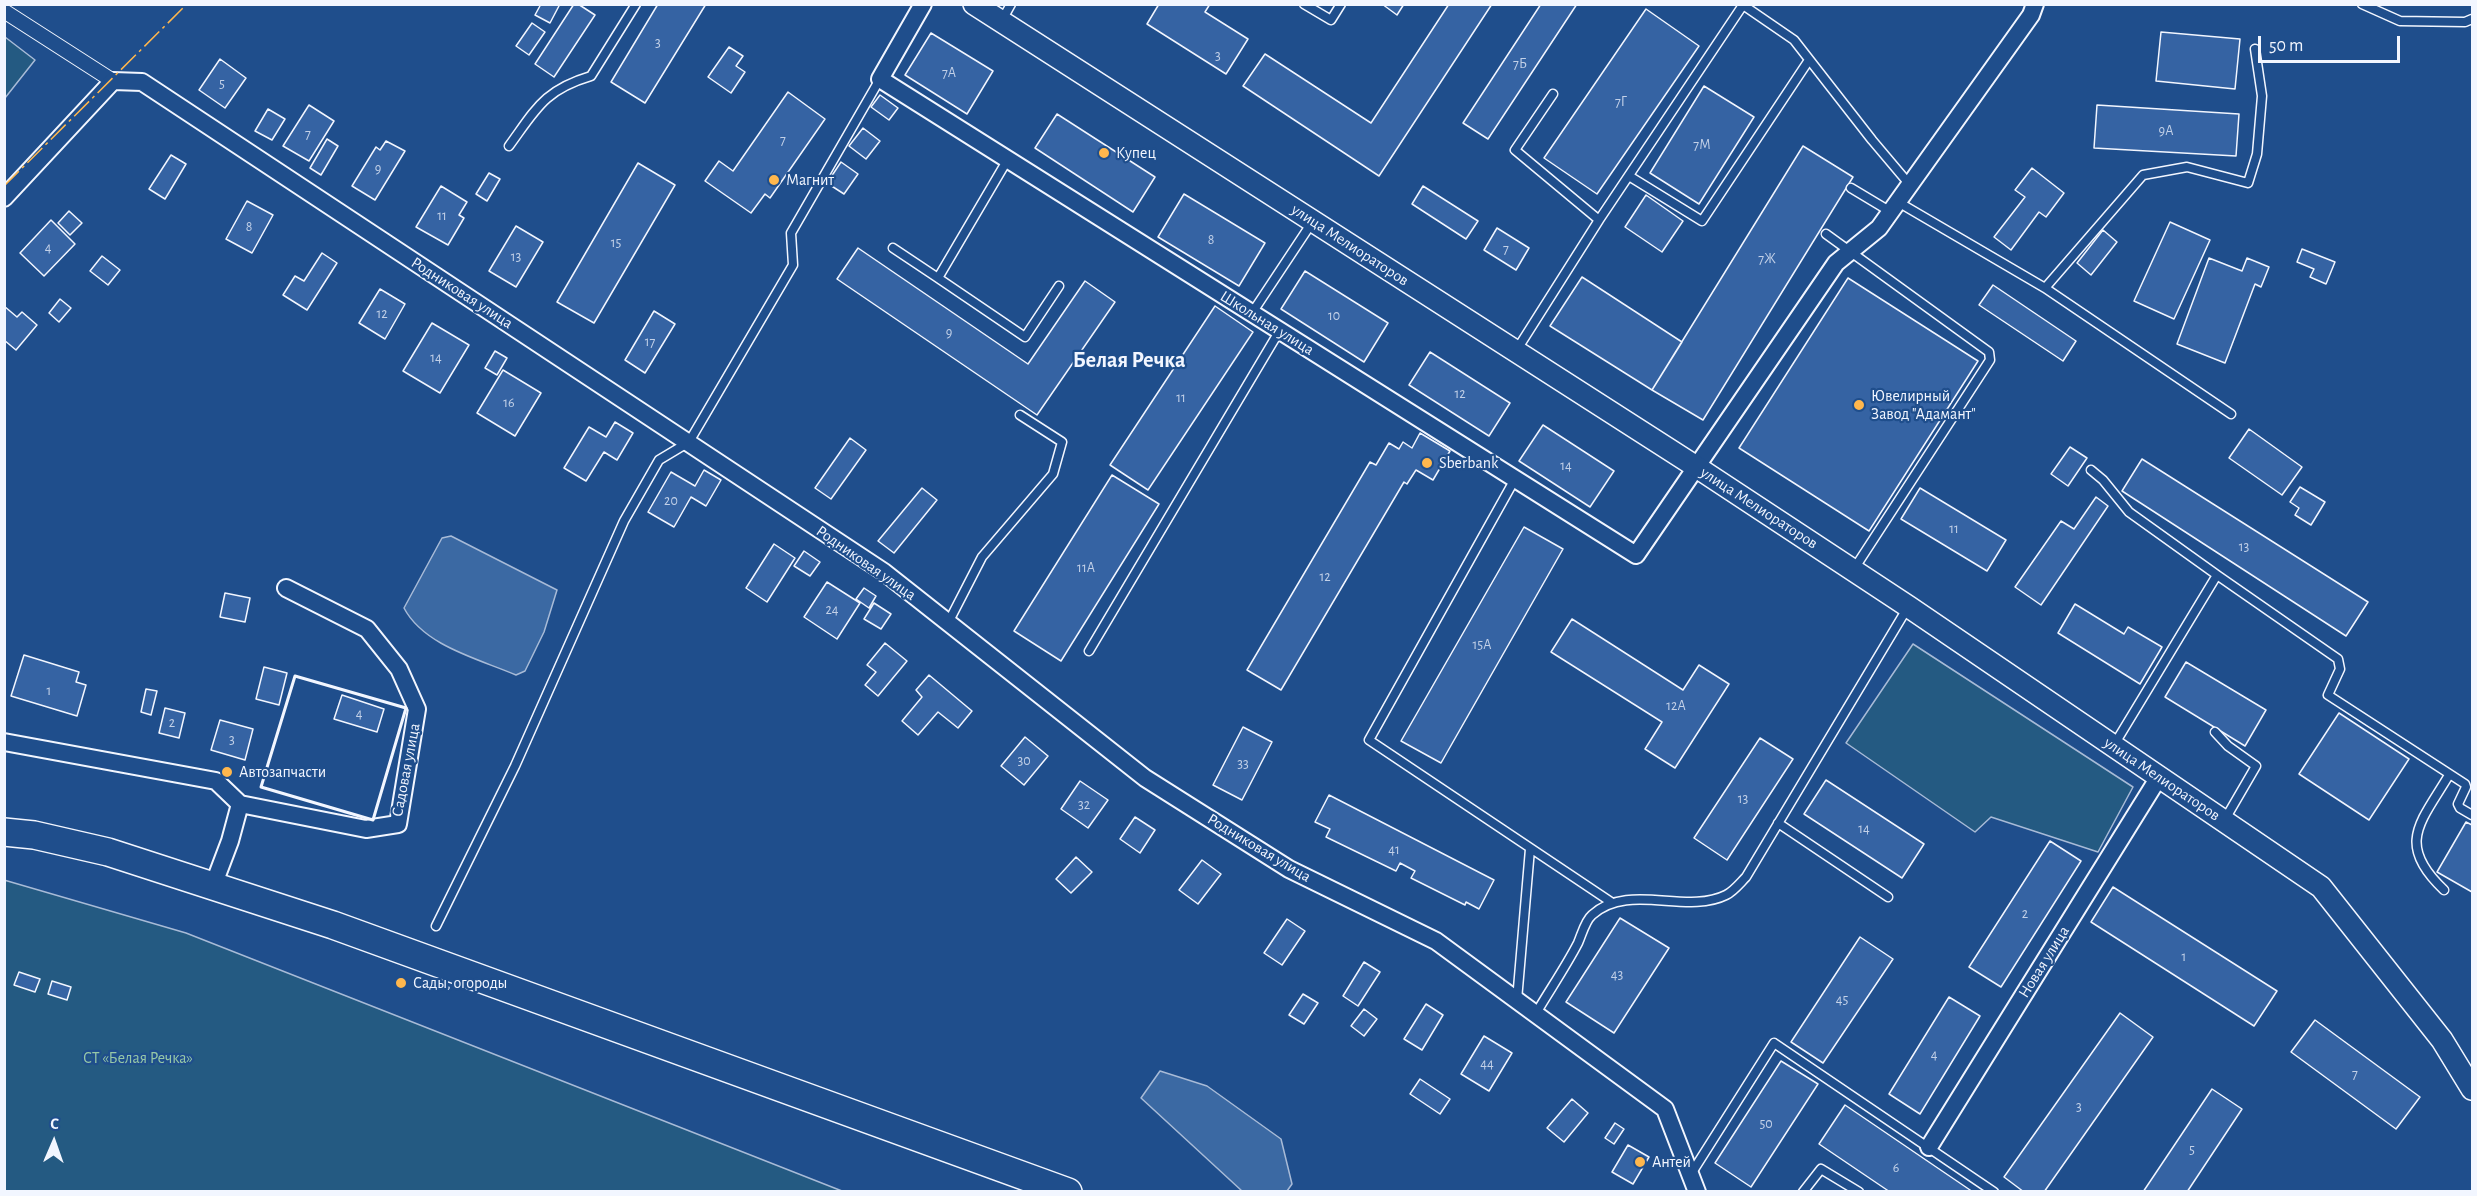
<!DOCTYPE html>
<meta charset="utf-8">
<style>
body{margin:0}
#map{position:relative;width:2477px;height:1196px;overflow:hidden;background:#1f4e8c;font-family:"Alegreya Sans",sans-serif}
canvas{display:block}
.frame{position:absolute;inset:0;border:6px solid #f2f6ff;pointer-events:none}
.north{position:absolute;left:24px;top:1112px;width:60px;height:60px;-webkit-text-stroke:4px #1f4e8c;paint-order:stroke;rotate:2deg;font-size:16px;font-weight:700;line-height:24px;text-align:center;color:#f2f6ff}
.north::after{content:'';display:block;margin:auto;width:21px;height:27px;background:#f2f6ff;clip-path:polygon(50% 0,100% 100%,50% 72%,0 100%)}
.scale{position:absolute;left:2258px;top:36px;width:142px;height:27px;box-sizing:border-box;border:3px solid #f2f6ff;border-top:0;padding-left:8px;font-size:18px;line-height:21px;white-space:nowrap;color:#f2f6ff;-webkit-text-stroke:4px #1f4e8c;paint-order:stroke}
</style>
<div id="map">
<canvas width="2477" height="1196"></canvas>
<div class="frame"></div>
<div class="north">С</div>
<div class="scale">50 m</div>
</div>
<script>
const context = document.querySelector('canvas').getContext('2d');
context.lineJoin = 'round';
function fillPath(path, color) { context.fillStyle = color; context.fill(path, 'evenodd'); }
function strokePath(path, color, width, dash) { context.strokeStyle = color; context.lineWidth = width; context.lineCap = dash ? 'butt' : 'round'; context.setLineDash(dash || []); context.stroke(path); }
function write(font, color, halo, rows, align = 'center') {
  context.font = font + ' "Alegreya Sans",sans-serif'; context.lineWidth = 4.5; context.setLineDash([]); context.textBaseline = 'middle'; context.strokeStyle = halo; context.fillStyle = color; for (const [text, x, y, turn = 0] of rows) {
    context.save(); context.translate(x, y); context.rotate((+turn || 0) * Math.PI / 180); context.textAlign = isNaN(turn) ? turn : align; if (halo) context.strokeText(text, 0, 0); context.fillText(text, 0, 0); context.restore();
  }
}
const green = new Path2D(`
 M 5,37 L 35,60 L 5,98 Z
 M 1913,644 L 2133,787 L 2098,852 L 1991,817 L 1975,832 L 1846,743 Z
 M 4,880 L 186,933 L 842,1191 L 5,1191 Z`);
const water = new Path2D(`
 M 451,536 L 557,590 L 544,632 L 525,671 L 516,675 C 479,659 424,646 404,608 L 442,538 Z
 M 1160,1071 L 1207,1086 L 1281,1139 L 1292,1184 L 1287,1191 L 1242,1191 L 1141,1098 Z`);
const building = new Path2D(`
 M 541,4 L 560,4 L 550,23 L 535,15 Z
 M 574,4 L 578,4 L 595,15 L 554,77 L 535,64 Z
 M 658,4 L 706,4 L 645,103 L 611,82 Z
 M 1159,4 L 1210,4 L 1205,12 L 1248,39 L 1226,74 L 1147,24 Z
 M 1382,4 L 1404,4 L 1397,15 Z
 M 1449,4 L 1492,4 L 1379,176 L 1243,86 L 1265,54 L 1371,123 Z
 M 1541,4 L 1577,4 L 1488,139 L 1463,123 Z
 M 1646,9 L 1699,46 L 1597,194 L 1544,158 Z
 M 532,23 L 545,32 L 529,55 L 516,46 Z
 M 2161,32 L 2240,39 L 2235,89 L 2156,81 Z
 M 931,33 L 993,71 L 967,114 L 905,75 Z
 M 729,47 L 743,56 L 736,66 L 745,72 L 731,93 L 708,77 Z
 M 220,59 L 246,78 L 225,108 L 199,90 Z
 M 1704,86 L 1754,117 L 1699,204 L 1650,173 Z
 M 788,92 L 825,119 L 770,198 L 765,194 L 751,213 L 705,181 L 719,161 L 733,171 Z
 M 880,95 L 898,108 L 889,120 L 871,107 Z
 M 309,105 L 334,121 L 309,161 L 283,146 Z
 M 2097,105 L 2239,114 L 2236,156 L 2094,148 Z
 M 268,109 L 285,119 L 272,140 L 255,131 Z
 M 1057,114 L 1155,177 L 1133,212 L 1035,148 Z
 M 863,128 L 880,141 L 866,159 L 849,146 Z
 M 327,139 L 338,146 L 321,175 L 310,168 Z
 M 386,141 L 405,151 L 375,200 L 352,186 L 376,147 L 380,150 Z
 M 1803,146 L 1853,177 L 1703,420 L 1652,390 Z
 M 171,155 L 186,164 L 165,199 L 149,189 Z
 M 841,162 L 858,174 L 844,194 L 827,183 Z
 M 638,163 L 675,185 L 594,323 L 557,302 Z
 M 2032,168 L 2064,193 L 2046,217 L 2039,212 L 2011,250 L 1994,237 L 2025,197 L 2015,190 Z
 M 489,173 L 500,179 L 487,201 L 476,194 Z
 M 441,186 L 467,202 L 459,215 L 464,218 L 448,245 L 416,227 Z
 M 1423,186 L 1478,221 L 1466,239 L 1412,204 Z
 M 1184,194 L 1265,243 L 1239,286 L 1158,237 Z
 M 1646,195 L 1683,221 L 1662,252 L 1625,227 Z
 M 247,201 L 273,215 L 252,253 L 226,239 Z
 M 69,211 L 82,223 L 70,235 L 58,223 Z
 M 51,220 L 75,244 L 44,276 L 20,253 Z
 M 2170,222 L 2210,240 L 2174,319 L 2134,301 Z
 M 516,226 L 543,242 L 516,287 L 489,271 Z
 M 1497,228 L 1529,248 L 1516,270 L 1484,250 Z
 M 2103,230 L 2117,242 L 2091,275 L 2077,263 Z
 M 858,248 L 1028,364 L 1085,281 L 1115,302 L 1037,415 L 837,279 Z
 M 2302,249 L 2335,262 L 2326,284 L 2310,277 L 2314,269 L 2297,262 Z
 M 322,253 L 337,263 L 307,310 L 283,295 L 295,276 L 304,281 Z
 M 102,256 L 120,270 L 108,285 L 90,271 Z
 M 2209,258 L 2242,271 L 2247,258 L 2269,267 L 2261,287 L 2255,284 L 2225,363 L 2177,344 Z
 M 1305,271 L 1388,323 L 1364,362 L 1281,309 Z
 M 1582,277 L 1682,342 L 1652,390 L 1550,326 Z
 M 1848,278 L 1978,361 L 1869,531 L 1739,448 Z
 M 1993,285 L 2076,341 L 2063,361 L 1979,305 Z
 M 380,289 L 405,304 L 385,339 L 359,323 Z
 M 60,299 L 71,308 L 59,322 L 49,313 Z
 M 4,306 L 17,317 L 22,312 L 37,325 L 16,350 L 4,340 Z
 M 1215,306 L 1253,332 L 1148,490 L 1110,465 Z
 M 654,311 L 675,324 L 645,373 L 625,360 Z
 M 432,323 L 469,345 L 440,393 L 403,371 Z
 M 495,351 L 507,358 L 497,375 L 485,368 Z
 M 1430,352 L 1510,403 L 1489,436 L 1409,385 Z
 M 503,370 L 541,393 L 515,436 L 477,413 Z
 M 615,422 L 633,433 L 617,460 L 604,452 L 586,481 L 564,468 L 589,427 L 606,437 Z
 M 1543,425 L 1614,471 L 1590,507 L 1519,461 Z
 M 2249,429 L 2302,467 L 2282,495 L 2229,458 Z
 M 1420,433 L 1450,451 L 1433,480 L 1416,470 L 1407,484 L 1404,482 L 1281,690 L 1247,670 L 1370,462 L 1376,465 L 1389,443 L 1399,449 L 1403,442 L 1412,448 Z
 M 850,438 L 866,450 L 831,499 L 815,488 Z
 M 2070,447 L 2087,458 L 2068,486 L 2051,474 Z
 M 2142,459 L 2368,602 L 2346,636 L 2122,491 Z
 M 704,470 L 721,480 L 706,506 L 691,497 L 674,527 L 648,512 L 671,472 L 695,486 Z
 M 1112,475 L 1159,504 L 1061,661 L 1014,631 Z
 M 2300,487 L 2325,502 L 2311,525 L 2295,515 L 2299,508 L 2290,502 Z
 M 922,488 L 937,500 L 894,553 L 878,541 Z
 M 1920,488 L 2006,540 L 1987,571 L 1901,519 Z
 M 2096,497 L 2108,506 L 2041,605 L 2015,587 L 2061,521 L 2074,529 Z
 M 1524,527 L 1563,549 L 1441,763 L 1401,741 Z
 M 774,544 L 795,558 L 767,602 L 746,588 Z
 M 804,551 L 820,562 L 810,576 L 794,566 Z
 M 827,582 L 860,603 L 837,639 L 804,617 Z
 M 864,588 L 876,596 L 869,608 L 856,599 Z
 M 225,593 L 250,598 L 245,622 L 220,617 Z
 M 874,603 L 891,614 L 881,629 L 864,619 Z
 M 2075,604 L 2124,634 L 2128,627 L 2162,647 L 2140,684 L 2058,633 Z
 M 1572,619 L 1683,690 L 1699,665 L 1729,684 L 1675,768 L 1645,749 L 1662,722 L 1551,652 Z
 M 885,643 L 907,661 L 878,696 L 865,685 L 876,672 L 867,665 Z
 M 24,655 L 79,672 L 76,682 L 86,685 L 77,716 L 11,696 Z
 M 2186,662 L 2266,710 L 2245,746 L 2165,697 Z
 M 264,667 L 287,673 L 279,705 L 256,699 Z
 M 929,675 L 972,711 L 958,728 L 938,712 L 918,735 L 902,721 L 922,697 L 916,690 Z
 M 146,689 L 157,691 L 151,715 L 141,712 Z
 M 342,695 L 384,709 L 377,732 L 334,719 Z
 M 165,708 L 185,713 L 179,738 L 159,733 Z
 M 2339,713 L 2409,759 L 2369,820 L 2299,774 Z
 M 220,720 L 253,729 L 245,760 L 211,750 Z
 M 1243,727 L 1272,742 L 1242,800 L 1213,785 Z
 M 1025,737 L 1048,756 L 1024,785 L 1001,766 Z
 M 1760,738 L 1793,759 L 1727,860 L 1694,838 Z
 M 1826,780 L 1924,844 L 1902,878 L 1804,814 Z
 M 1080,781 L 1108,800 L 1088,828 L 1061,809 Z
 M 1329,795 L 1494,880 L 1479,909 L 1466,902 L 1465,905 L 1411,878 L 1415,871 L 1400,863 L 1396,871 L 1326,837 L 1330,829 L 1315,822 Z
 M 1135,817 L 1155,830 L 1140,853 L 1120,839 Z
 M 2466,822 L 2472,825 L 2472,892 L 2437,872 Z
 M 2050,841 L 2081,861 L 2001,987 L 1969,967 Z
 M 1076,857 L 1092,872 L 1071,893 L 1056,879 Z
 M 1202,860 L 1221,874 L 1198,904 L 1179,890 Z
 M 2113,887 L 2277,991 L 2254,1026 L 2091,922 Z
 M 1620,918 L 1669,948 L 1614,1033 L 1566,1002 Z
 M 1287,919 L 1305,931 L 1282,965 L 1264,953 Z
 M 1860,937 L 1893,959 L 1823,1063 L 1791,1042 Z
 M 1364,962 L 1380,972 L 1358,1006 L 1343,996 Z
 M 19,972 L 40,979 L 35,992 L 14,985 Z
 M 52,981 L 71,987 L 67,1000 L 48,994 Z
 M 1303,994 L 1318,1003 L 1304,1024 L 1289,1015 Z
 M 1949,997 L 1980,1016 L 1920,1114 L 1889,1094 Z
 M 1426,1004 L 1443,1015 L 1422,1050 L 1404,1039 Z
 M 1364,1009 L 1377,1019 L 1364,1036 L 1351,1026 Z
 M 2120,1013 L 2153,1037 L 2044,1192 L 2024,1192 L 2004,1177 Z
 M 2315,1020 L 2420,1097 L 2396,1129 L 2291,1052 Z
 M 1484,1036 L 1512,1053 L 1489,1091 L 1461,1074 Z
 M 1781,1061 L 1818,1084 L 1751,1187 L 1715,1163 Z
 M 1420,1079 L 1450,1099 L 1440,1114 L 1410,1094 Z
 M 2212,1089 L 2242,1109 L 2187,1192 L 2143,1192 Z
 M 1572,1099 L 1588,1113 L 1564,1142 L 1547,1128 Z
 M 1845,1105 L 1973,1192 L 1890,1192 L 1819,1144 Z
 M 1615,1123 L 1624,1129 L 1614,1144 L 1605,1138 Z
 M 1628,1145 L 1649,1157 L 1633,1184 L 1612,1172 Z`);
const service = new Path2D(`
 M 1304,4 L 1331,20 L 1341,4
 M 2362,4 L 2400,21 L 2465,22 L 2472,19
 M 1001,22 L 1011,4
 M 509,146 C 536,109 544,90 591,76 L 636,4
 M 1008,159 L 938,278 L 1025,337 L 1059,286
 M 1629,176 L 1702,221 L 1809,60
 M 1851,188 L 1891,212
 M 1898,202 L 2045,288 L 2143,175 L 2187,167 L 2248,183 L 2257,154 L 2262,96 L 2255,49
 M 1599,220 L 1743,5 L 1794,40 L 1872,140 L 1910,185
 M 1826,234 L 1989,352 L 1990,360 L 1854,569
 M 893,248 L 938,278
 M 2045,288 L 2231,414
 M 1252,313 L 1313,221
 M 1516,351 L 1599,220 L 1515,150 L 1553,94
 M 2091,470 L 2103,480 L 2129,512 L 2217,575 L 2114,745
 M 1515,479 L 1369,740 L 1611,902
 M 2217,575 L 2338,659 L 2340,669 L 2328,695 L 2465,784 L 2466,787 L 2458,804 L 2460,808 L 2472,815
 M 948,623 L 982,557 L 1053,474 L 1062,442 L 1020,415
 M 1089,651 L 1280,330
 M 2215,732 L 2228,746 L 2256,766 L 2224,821
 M 1778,823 L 1888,897
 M 2444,890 C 2395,844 2421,822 2449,775
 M 436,926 L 515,766 L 624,521 L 659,460 L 689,442 L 793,265 L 791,233 L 880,79
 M 1517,1000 L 1530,849
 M 1535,1015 C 1549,991 1565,968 1578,943 C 1582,934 1585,921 1592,915 C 1628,882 1686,915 1726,895 C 1734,891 1740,883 1746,877 L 1908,607
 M 1691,1174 L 1774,1043 L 1994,1192
 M 1803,1192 L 1821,1169 L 1859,1192`);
const pedestrian = new Path2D(`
 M 4,11 L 113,81`);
const minor = new Path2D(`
 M 923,4 L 880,79 L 1636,555 L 1836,263 L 1879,228 L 2031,15 L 2035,4
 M 4,198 L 113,81 L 142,82 L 884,572 L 1145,778 L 1289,869 L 1436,941 L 1665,1109 L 1697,1192
 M 4,742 L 216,781 L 240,804 L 230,841 L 213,886
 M 240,804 L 366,829 L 398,824 L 417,709 L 399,669 L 367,629 L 286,588
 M 1929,1147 L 2159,777`);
const tertiary = new Path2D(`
 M 974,4 L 1698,468 L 1909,607 L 2321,887 L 2442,1040 L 2472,1089`);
const primary = new Path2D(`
 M 4,832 L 34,835 L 108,852 L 333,925 L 1068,1192`);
const wall = new Path2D(`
 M 295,676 L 406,708 L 373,820 L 261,787 Z`);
const power = new Path2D(`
 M 4,186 L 187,4`);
const markers = [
 [1104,153,6,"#ffb74d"],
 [774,180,6,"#ffb74d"],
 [1859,405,6,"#ffb74d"],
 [1427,463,6,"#ffb74d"],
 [227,772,6,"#ffb74d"],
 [401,983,6,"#ffb74d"],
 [1640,1162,6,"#ffb74d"]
];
const numberNames = [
 ["3",658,43],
 ["3",1218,56],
 ["7Б",1520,64],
 ["7А",949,73],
 ["5",222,84],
 ["7Г",1621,102],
 ["9А",2166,131],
 ["7",308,134],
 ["7",783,140],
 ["7М",1702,145],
 ["9",378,169],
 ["11",442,216],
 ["8",249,227],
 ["8",1211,240],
 ["15",616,243],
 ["4",48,248],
 ["7",1506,249],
 ["13",516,257],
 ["7Ж",1767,259],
 ["12",382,314],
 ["10",1334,316],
 ["9",949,333],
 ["17",650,342],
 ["14",436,358],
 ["12",1460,394],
 ["11",1181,398],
 ["16",509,403],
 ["14",1566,466],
 ["20",671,501],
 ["11",1954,529],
 ["13",2244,547],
 ["11А",1086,568],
 ["12",1325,577],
 ["24",832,610],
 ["15А",1482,645],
 ["1",49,691],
 ["12А",1676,706],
 ["4",359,714],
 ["2",172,723],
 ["3",232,740],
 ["30",1024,761],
 ["33",1243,764],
 ["13",1743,799],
 ["32",1084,805],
 ["14",1864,829],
 ["41",1394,850],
 ["2",2025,914],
 ["1",2184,957],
 ["43",1617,975],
 ["45",1842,1000],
 ["4",1934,1055],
 ["44",1487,1064],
 ["7",2355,1074],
 ["3",2079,1107],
 ["50",1766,1124],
 ["5",2192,1150],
 ["6",1896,1168]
];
const poiNames = [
 ["Купец",1116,153],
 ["Магнит",786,180],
 ["Ювелирный",1871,396],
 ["Завод \"Адамант\"",1871,414],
 ["Sberbank",1439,463],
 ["Автозапчасти",239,772],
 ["Сады, огороды",413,983],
 ["Антей",1652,1162]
];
const streetNames = [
 ["улица Мелиораторов",1350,245,33],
 ["Родниковая улица",462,293,33],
 ["Школьная улица",1267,323,32],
 ["улица Мелиораторов",1759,508,33],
 ["Родниковая улица",866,563,35],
 ["Садовая улица",406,770,-79],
 ["улица Мелиораторов",2162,779,34],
 ["Родниковая улица",1259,848,31],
 ["Новая улица",2044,962,-58]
];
const parkNames = [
 ["СТ «Белая Речка»",138,1058]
];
const districtNames = [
 ["Белая Речка",1129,360]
];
fillPath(green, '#245a82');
strokePath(green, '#a8bbd7', 1.5);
fillPath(water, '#3b69a3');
strokePath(water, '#a8bbd7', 1.5);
fillPath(building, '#3563a3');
strokePath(building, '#f2f6ff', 1.5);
strokePath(service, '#f2f6ff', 11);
strokePath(pedestrian, '#f2f6ff', 16);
strokePath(minor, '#f2f6ff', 20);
strokePath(tertiary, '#f2f6ff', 24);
strokePath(primary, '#f2f6ff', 30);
strokePath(service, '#1f4e8c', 8);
strokePath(pedestrian, '#1f4e8c', 14);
strokePath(minor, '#1f4e8c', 16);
strokePath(tertiary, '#1f4e8c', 21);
strokePath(primary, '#1f4e8c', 27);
strokePath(wall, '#f2f6ff', 3);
strokePath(power, '#ffb74d', 1.5, [21, 4.5, 3, 4.5]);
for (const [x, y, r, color] of markers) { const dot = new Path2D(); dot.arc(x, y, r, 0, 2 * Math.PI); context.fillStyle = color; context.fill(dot); strokePath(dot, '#1f4e8c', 2); }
write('14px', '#c3d1e8', null, numberNames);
write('16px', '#f2f6ff', '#1f4e8c', poiNames, 'left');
write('16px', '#f2f6ff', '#1f4e8c', streetNames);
write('16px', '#97c8a6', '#1f4e8c', parkNames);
write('bold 22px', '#f2f6ff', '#1f4e8c', districtNames);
</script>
